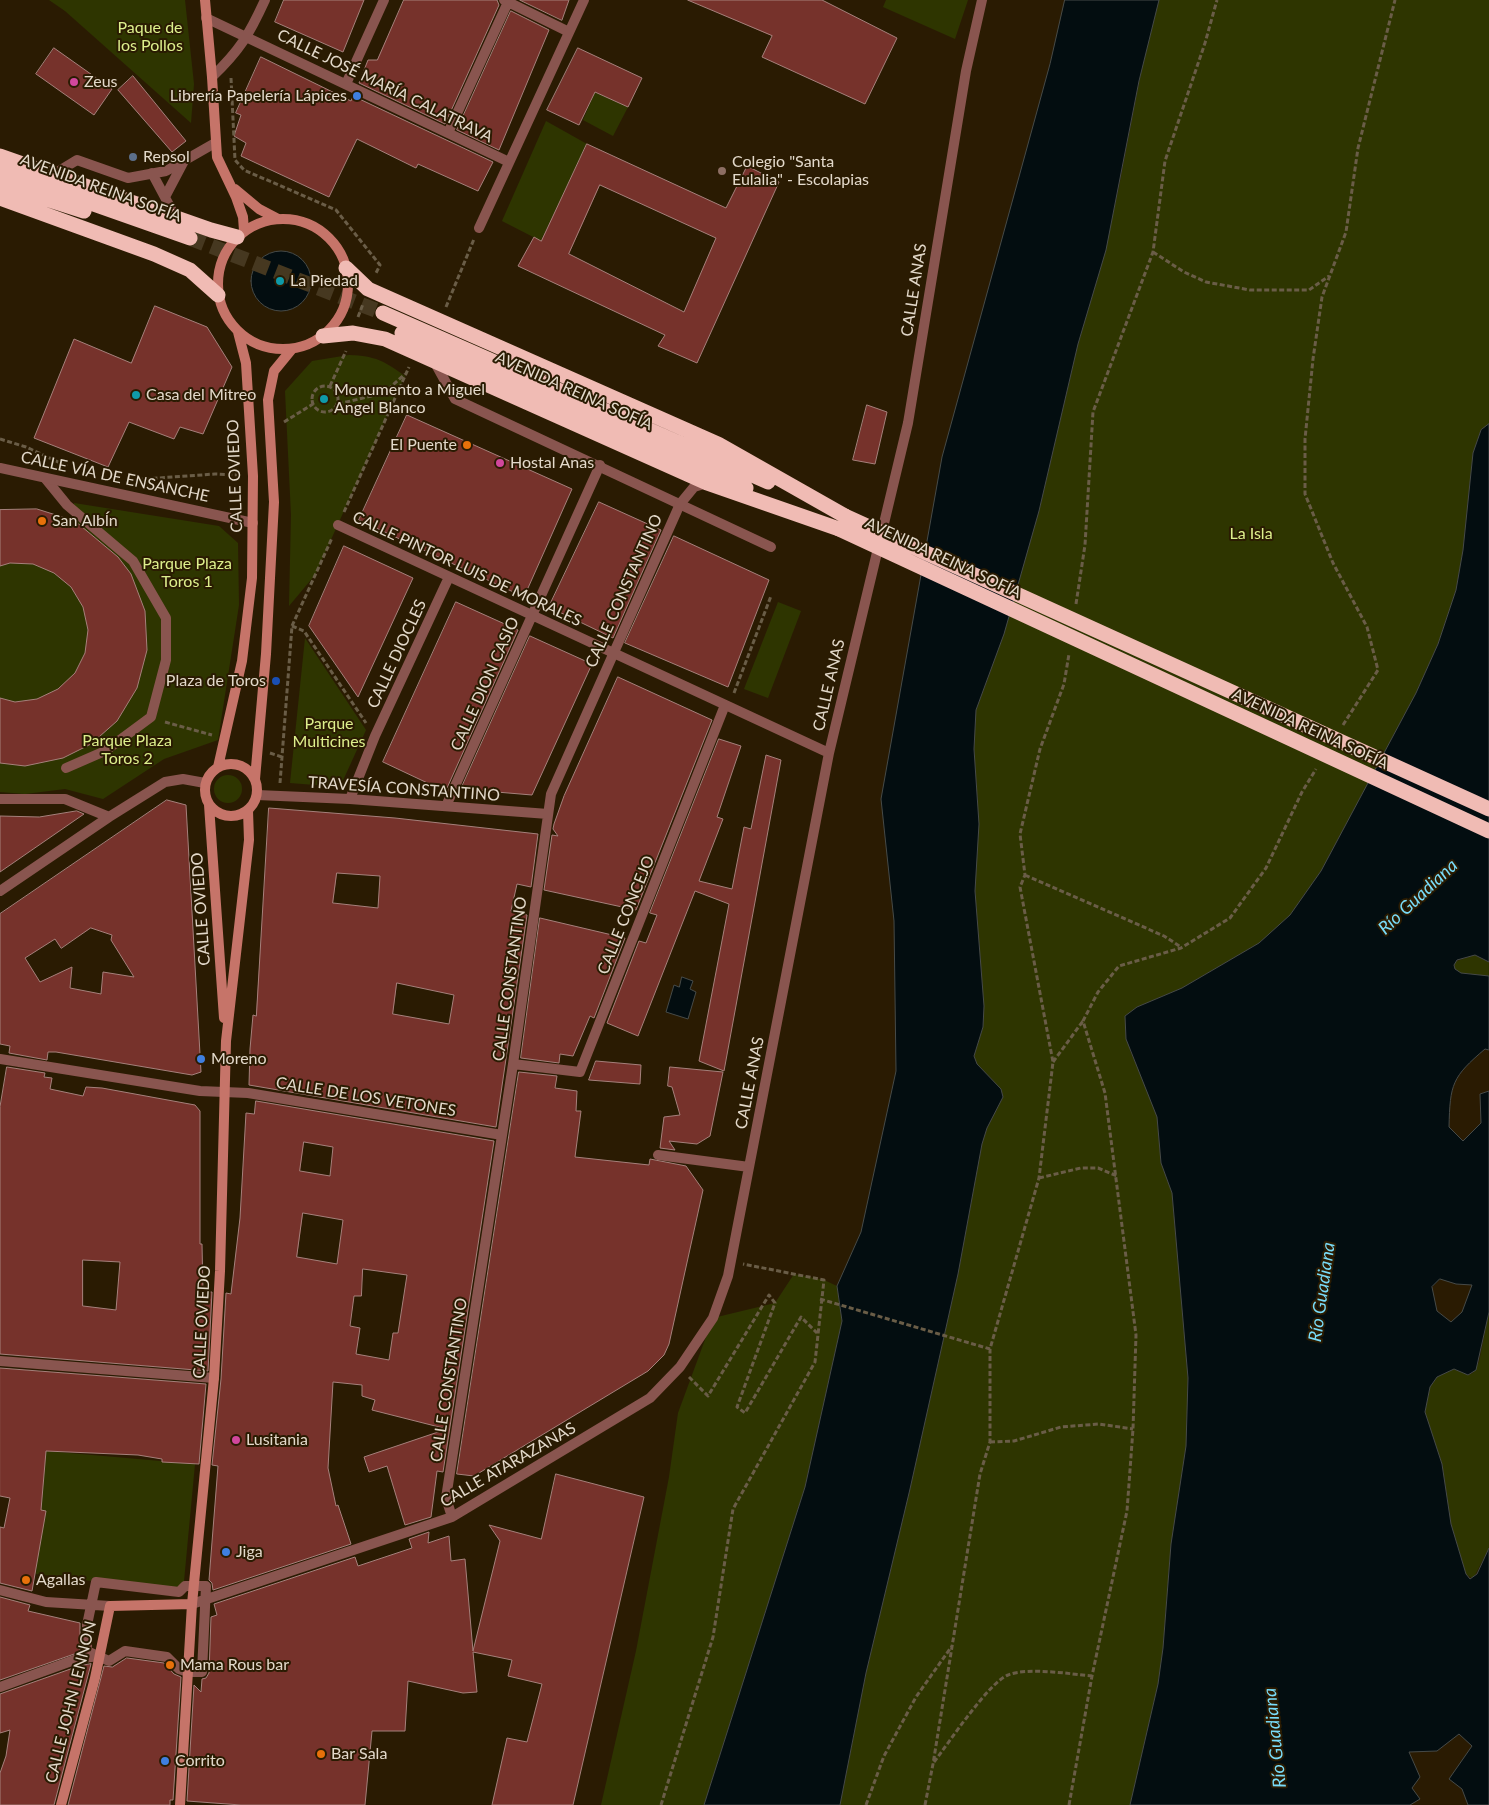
<!DOCTYPE html>
<meta charset="utf-8">
<style>
body{margin:0}
canvas{display:block;background:#2a1b02}
</style>
<canvas width="1489" height="1805"></canvas>
<script>
const context = document.querySelector('canvas').getContext('2d');
context.lineJoin = 'round';
function fillPath(path, color) { context.fillStyle = color; context.fill(path, 'evenodd'); }
function strokePath(path, color, width, dash) { context.strokeStyle = color; context.lineWidth = width; context.lineCap = dash ? 'butt' : 'round'; context.setLineDash(dash || []); context.stroke(path); }
function write(font, color, halo, rows, align = 'center') {
  context.font = font + ' Lato,sans-serif'; context.lineWidth = 4; context.setLineDash([]); context.textBaseline = 'middle'; context.strokeStyle = halo; context.fillStyle = color; for (const [text, x, y, turn = 0] of rows) {
    context.save(); context.translate(x, y); context.rotate((+turn || 0) * Math.PI / 180); context.textAlign = isNaN(turn) ? turn : align; if (halo) context.strokeText(text, 0, 0); context.fillText(text, 0, 0); context.restore();
  }
}
const green = new Path2D(`
 M 49,0 L 185,0 L 194,84 L 191,123 L 65,11 Z
 M 886,0 L 968,0 L 955,39 L 883,7 Z
 M 1159,0 L 1489,0 L 1489,424 L 1481,430 L 1473,453 L 1463,550 L 1456,590 L 1438,644 L 1416,693 L 1321,871 L 1290,915 L 1259,943 L 1182,988 L 1137,1007 L 1125,1016 L 1130,1051 L 1153,1102 L 1157,1117 L 1161,1163 L 1172,1193 L 1188,1378 L 1186,1446 L 1171,1544 L 1163,1648 L 1158,1684 L 1130,1805 L 840,1805 L 866,1673 L 910,1489 L 958,1274 L 982,1144 L 987,1128 L 1003,1097 L 1001,1089 L 977,1064 L 974,1056 L 983,1027 L 984,1006 L 975,891 L 978,805 L 974,749 L 976,710 L 990,673 L 1039,511 L 1078,344 L 1100,270 L 1118,192 L 1143,62 Z
 M 595,92 L 628,107 L 613,136 L 583,120 Z
 M 546,121 L 587,144 L 541,241 L 502,221 Z
 M 349,355 C 376,356 384,361 405,376 L 315,575 L 289,606 L 291,515 L 285,391 L 312,361 Z
 M 74,503 L 219,526 L 238,543 L 239,605 L 218,740 L 164,759 L 103,799 L 65,789 L 25,794 L 0,792 L 0,510 L 37,509 L 74,521 Z
 M 778,602 L 801,611 L 768,698 L 744,689 Z
 M 305,638 L 366,730 L 340,787 L 290,783 Z
 M214 789a14 14 0 1 1 28 0a14 14 0 1 1-28 0Z
 M 1475,955 L 1489,962 L 1489,976 L 1461,973 L 1455,969 L 1454,962 Z
 M 794,1274 L 824,1280 L 837,1286 L 842,1321 L 805,1487 L 704,1805 L 601,1805 L 636,1651 L 669,1477 L 678,1413 L 713,1318 L 775,1303 Z
 M 1489,1312 L 1489,1548 L 1473,1579 L 1466,1574 L 1451,1524 L 1442,1464 L 1425,1412 L 1430,1387 L 1437,1377 L 1454,1369 L 1468,1375 L 1473,1373 L 1479,1362 Z
 M 46,1451 L 195,1464 L 184,1581 L 179,1592 L 36,1574 Z`);
const water = new Path2D(`
 M 1065,0 L 1159,0 L 1139,81 L 1106,250 L 1078,344 L 1039,511 L 1004,634 L 976,710 L 974,749 L 979,824 L 975,891 L 984,1006 L 983,1027 L 974,1056 L 977,1064 L 1001,1089 L 1003,1097 L 987,1128 L 982,1144 L 958,1274 L 910,1489 L 866,1673 L 840,1805 L 704,1805 L 805,1487 L 842,1321 L 837,1286 L 861,1232 L 896,1071 L 894,921 L 881,799 L 942,457 L 1050,64 Z
 M251 281a30 30 0 1 1 60 0a30 30 0 1 1-60 0Z
 M 1489,424 L 1489,962 L 1475,955 L 1457,960 L 1454,965 L 1455,969 L 1461,973 L 1489,976 L 1489,1050 L 1485,1049 C 1452,1077 1450,1084 1449,1127 L 1463,1141 L 1481,1123 L 1480,1094 L 1489,1091 L 1489,1312 L 1476,1370 L 1468,1375 L 1454,1369 L 1437,1377 L 1430,1387 L 1425,1412 L 1442,1464 L 1451,1524 L 1466,1574 L 1470,1579 L 1477,1574 L 1489,1548 L 1489,1805 L 1468,1805 L 1462,1789 L 1449,1779 L 1472,1746 L 1459,1734 L 1437,1751 L 1409,1752 L 1420,1777 L 1412,1788 L 1420,1799 L 1410,1805 L 1130,1805 L 1158,1684 L 1163,1648 L 1171,1544 L 1186,1446 L 1188,1378 L 1172,1193 L 1161,1163 L 1157,1117 L 1126,1039 L 1125,1016 L 1137,1007 L 1182,988 L 1259,943 L 1290,915 L 1321,871 L 1416,693 L 1438,644 L 1456,590 L 1463,550 L 1473,453 L 1481,430 ZM 1440,1279 L 1456,1284 L 1472,1285 L 1462,1312 L 1451,1322 L 1437,1311 L 1432,1287 Z
 M 682,977 L 693,981 L 690,989 L 696,992 L 688,1019 L 666,1012 L 674,985 L 679,987 Z`);
const building = new Path2D(`
 M 284,0 L 364,0 L 343,52 L 275,22 Z
 M 404,0 L 497,0 L 499,5 L 445,124 L 359,83 L 368,60 L 377,60 Z
 M 520,0 L 569,0 L 562,20 Z
 M 688,0 L 822,0 L 897,38 L 865,104 L 762,57 L 772,36 Z
 M 511,11 L 549,30 L 499,150 L 457,130 Z
 M 54,48 L 112,89 L 94,115 L 36,74 Z
 M 578,48 L 642,78 L 628,107 L 595,92 L 579,125 L 547,110 Z
 M 261,57 L 351,101 L 353,96 L 493,162 L 478,191 L 418,164 L 416,168 L 357,139 L 329,197 L 241,156 L 246,143 L 234,136 L 241,115 L 236,113 Z
 M 133,76 L 186,141 L 172,152 L 118,90 Z
 M 587,144 L 726,208 L 747,166 L 779,182 L 697,363 L 658,346 L 665,335 L 518,266 L 534,237 L 541,241 ZM 600,185 L 716,238 L 684,312 L 569,254 Z
 M 155,306 L 207,327 L 232,367 L 203,434 L 180,427 L 174,439 L 129,422 L 108,467 L 34,438 L 74,339 L 131,363 Z
 M 867,405 L 887,412 L 875,464 L 853,460 Z
 M 407,415 L 572,489 L 524,597 L 359,520 Z
 M 599,502 L 661,530 L 613,638 L 549,607 Z
 M 37,509 L 75,521 L 118,557 L 131,574 L 145,611 L 147,650 L 137,688 L 117,721 L 91,744 L 63,758 L 25,766 L 0,763 L 0,698 L 15,702 L 37,699 L 58,689 L 75,673 L 85,653 L 88,630 L 83,607 L 71,587 L 54,573 L 33,564 L 10,563 L 0,566 L 0,510 Z
 M 674,536 L 769,580 L 728,687 L 625,643 Z
 M 344,546 L 413,578 L 358,697 L 309,626 Z
 M 456,602 L 518,630 L 447,788 L 436,787 L 383,762 Z
 M 530,636 L 592,664 L 532,795 L 461,789 Z
 M 618,677 L 712,720 L 636,910 L 544,890 L 552,835 L 558,836 L 553,829 L 554,824 L 564,796 Z
 M 719,739 L 741,746 L 717,817 L 723,819 L 699,881 L 732,889 L 744,827 L 751,829 L 766,755 L 781,760 L 724,1071 L 699,1061 L 729,904 L 695,891 L 638,1036 L 607,1023 L 639,941 L 646,943 L 657,915 L 650,913 Z
 M 167,800 L 186,805 L 201,1072 L 192,1075 L 56,1052 L 48,1052 L 47,1060 L 9,1053 L 10,1046 L 0,1044 L 0,914 ZM 91,928 L 112,935 L 111,940 L 134,977 L 103,972 L 101,994 L 70,988 L 72,967 L 40,982 L 25,958 L 55,939 L 61,948 Z
 M 269,808 L 395,818 L 538,834 L 531,887 L 517,884 L 511,911 L 527,915 L 496,1127 L 249,1085 L 250,1049 L 253,1015 L 256,1016 ZM 337,873 L 380,876 L 378,908 L 333,903 ZM 397,983 L 454,995 L 449,1024 L 393,1014 Z
 M 77,811 L 84,814 L 0,872 L 0,816 L 39,817 Z
 M 540,918 L 625,938 L 594,1018 L 590,1016 L 573,1056 L 560,1054 L 559,1063 L 521,1058 Z
 M 596,1061 L 641,1065 L 640,1084 L 589,1080 Z
 M 7,1067 L 45,1073 L 44,1077 L 52,1078 L 50,1089 L 83,1096 L 86,1087 L 102,1088 L 195,1105 L 200,1111 L 200,1244 L 202,1244 L 203,1292 L 212,1292 L 208,1371 L 0,1354 L 0,1107 ZM 83,1260 L 120,1262 L 116,1310 L 83,1306 Z
 M 670,1067 L 723,1072 L 710,1136 L 697,1144 L 669,1141 L 675,1150 L 660,1148 L 664,1117 L 680,1115 L 672,1087 L 668,1086 Z
 M 519,1072 L 557,1076 L 555,1088 L 577,1091 L 576,1111 L 581,1111 L 575,1157 L 649,1165 L 650,1159 L 686,1166 L 703,1190 L 669,1344 L 664,1355 L 648,1371 L 474,1476 L 457,1474 Z
 M 256,1101 L 494,1141 L 443,1472 L 437,1471 L 431,1517 L 405,1525 L 387,1466 L 369,1472 L 364,1457 L 447,1429 L 372,1410 L 375,1400 L 362,1396 L 362,1385 L 333,1382 L 328,1468 L 336,1506 L 338,1505 L 351,1544 L 213,1590 L 212,1583 L 209,1580 L 218,1466 L 212,1465 L 221,1379 L 226,1293 L 231,1294 L 240,1218 L 246,1113 L 254,1114 ZM 304,1142 L 333,1147 L 330,1176 L 300,1171 ZM 303,1213 L 343,1220 L 337,1264 L 297,1257 ZM 363,1269 L 407,1275 L 398,1333 L 393,1333 L 389,1360 L 356,1354 L 360,1328 L 350,1326 L 354,1296 L 361,1296 Z
 M 0,1368 L 206,1384 L 199,1464 L 162,1462 L 162,1459 L 138,1455 L 46,1451 L 41,1510 L 46,1511 L 32,1591 L 0,1583 L 0,1527 L 4,1528 L 10,1498 L 0,1496 Z
 M 556,1474 L 644,1497 L 573,1805 L 492,1805 L 507,1738 L 527,1742 L 542,1684 L 508,1676 L 512,1660 L 473,1652 L 477,1692 L 463,1693 L 408,1681 L 405,1731 L 372,1731 L 365,1805 L 241,1805 L 187,1801 L 194,1685 L 201,1692 L 202,1679 L 206,1678 L 209,1673 L 211,1617 L 217,1615 L 214,1604 L 355,1557 L 358,1566 L 412,1548 L 409,1539 L 429,1532 L 428,1543 L 449,1536 L 451,1561 L 465,1559 L 473,1651 L 500,1541 L 489,1525 L 541,1539 Z
 M 0,1597 L 30,1605 L 28,1611 L 80,1623 L 80,1652 L 0,1680 Z
 M 127,1658 L 164,1663 L 174,1674 L 181,1677 L 173,1800 L 170,1800 L 170,1805 L 68,1805 L 104,1666 L 112,1667 Z
 M 91,1664 L 54,1805 L 0,1805 L 0,1773 L 6,1756 L 10,1730 L 0,1733 L 0,1694 L 79,1666 Z`);
const highwayTunnel = new Path2D(`
 M 190,238 L 383,313`);
const path = new Path2D(`
 M 231,78 L 235,160 L 244,170 L 336,210 L 380,265 L 376,273
 M 1153,252 L 1184,272 L 1206,282 L 1250,290 L 1309,290 L 1329,276
 M 446,307 L 474,239
 M 358,317 L 363,304
 M312 399a13 13 0 1 1 26 0a13 13 0 1 1-26 0Z
 M 330,386 L 346,351
 M 338,404 L 384,393 L 405,374
 M 284,422 L 313,404
 M 0,439 L 26,447 L 69,467
 M 130,480 L 215,474 L 239,475
 M 344,512 L 409,367
 M 1076,604 L 1085,545 L 1093,412 L 1153,252 L 1165,161 L 1205,43 L 1217,0
 M 292,626 L 304,631 L 366,723
 M 734,693 L 771,596
 M 165,722 L 212,735
 M 1343,725 L 1378,670 L 1367,627 L 1333,563 L 1305,494 L 1305,439 L 1313,359 L 1322,297 L 1346,232 L 1358,148 L 1395,0
 M 270,753 L 282,757
 M 280,783 L 292,626 L 332,538
 M 1025,875 L 1164,936 L 1181,947
 M 1053,1062 L 1083,1021
 M 1039,1178 L 1081,1168 L 1098,1168 L 1117,1176
 M 820,1299 L 990,1349
 M 689,1377 L 708,1396 L 769,1295 L 775,1303 L 737,1407 L 745,1413 L 801,1317 L 817,1333
 M 990,1442 L 1014,1441 L 1061,1427 L 1099,1424 L 1133,1429
 M 934,1762 C 948,1744 989,1682 1008,1675 C 1028,1667 1070,1674 1092,1676
 M 661,1805 L 713,1637 L 733,1509 L 815,1362 L 824,1280 L 743,1264
 M 866,1805 L 884,1756 L 916,1697 L 952,1646
 M 925,1805 L 933,1764 L 980,1474 L 990,1442 L 990,1349 L 1039,1178 L 1053,1062 L 1020,887 L 1025,875 L 1020,834 L 1040,749 L 1064,684 L 1069,654
 M 1069,1805 L 1092,1676 L 1127,1511 L 1133,1429 L 1136,1335 L 1105,1093 L 1083,1021 L 1098,992 L 1119,966 L 1181,948 L 1230,918 L 1266,868 L 1302,792 L 1316,769`);
const lane = new Path2D(`
 M 152,173 L 176,218
 M 54,174 L 77,160 L 128,178 L 166,171 L 215,143
 M 165,197 L 184,161
 M 434,361 L 455,399 L 771,547
 M 45,478 L 67,505 L 133,561 L 166,618 L 166,660 L 151,717 L 105,751 L 66,768`);
const street = new Path2D(`
 M 504,0 L 569,32
 M 206,18 L 509,162
 M 212,77 C 240,50 249,35 265,0
 M 346,84 L 384,0
 M 448,133 L 509,0
 M 479,228 L 584,0
 M 0,468 L 253,523
 M 338,525 L 829,753
 M 257,795 L 350,799 L 548,814
 M 0,799 L 65,799 L 109,817
 M 350,799 L 375,736 L 449,577
 M 446,806 L 600,465
 M 0,891 L 109,817 L 165,782 L 183,779 L 205,783
 M 0,1059 L 200,1091 L 248,1093 L 502,1135
 M 513,1064 L 580,1072 L 725,705
 M 658,1155 L 749,1167
 M 0,1361 L 214,1378
 M 452,1517 L 446,1498 L 513,1064 L 551,794 L 680,504 L 694,487 L 707,483
 M 96,1582 L 179,1592 L 185,1586 L 206,1586 L 202,1672 L 188,1672 L 179,1669 L 167,1657 L 125,1651 L 109,1661 L 87,1651 L 87,1625 Z
 M 0,1590 L 46,1602 L 110,1606
 M 192,1604 L 452,1517 L 650,1398 L 680,1367 L 713,1318 L 728,1276 L 829,753 L 908,423 L 966,71 L 982,0
 M 0,1687 L 77,1659 L 98,1656`);
const secondary = new Path2D(`
 M 205,0 L 212,77 L 217,157 L 236,197 L 243,217 L 244,231
 M 235,189 L 259,209 L 278,219
 M218 284a65 65 0 1 1 130 0a65 65 0 1 1-130 0Z
 M205 790a26 26 0 1 1 52 0a26 26 0 1 1-52 0Z
 M 218,767 L 242,661 L 252,578 L 253,476 L 246,363 L 238,332
 M 255,779 L 266,654 L 274,502 L 268,400 L 274,371 L 292,349
 M 209,805 L 224,1018
 M 61,1805 L 95,1678 L 110,1606 L 192,1604
 M 180,1805 L 192,1604 L 214,1378 L 220,1271 L 226,1041 L 249,840 L 248,811`);
const highway = new Path2D(`
 M 0,156 L 211,230 L 237,237
 M 0,171 L 190,238
 M 0,184 L 84,211
 M 0,198 L 154,254 L 190,270 L 218,295
 M 346,268 L 368,289 L 718,444 L 845,516
 M 383,313 L 768,482
 M 402,333 L 746,488
 M 323,336 L 353,333 L 385,339 L 707,483 L 839,529`);
const highwayBridge = new Path2D(`
 M 845,516 L 1489,809
 M 839,529 L 1489,831`);
const markers = [
 [74,82,5,"#d1479c"],
 [357,96,5,"#3f7fe0"],
 [133,157,5,"#5c6f8a"],
 [722,171,5,"#8d6e63"],
 [280,281,5,"#0f9aa8"],
 [136,395,5,"#0f9aa8"],
 [324,399,5,"#0f9aa8"],
 [467,445,5,"#e8710a"],
 [500,463,5,"#d1479c"],
 [42,521,5,"#e8710a"],
 [276,681,5,"#1a4fb4"],
 [201,1059,5,"#3f7fe0"],
 [236,1440,5,"#d1479c"],
 [226,1552,5,"#3f7fe0"],
 [26,1580,5,"#e8710a"],
 [170,1665,5,"#e8710a"],
 [321,1754,5,"#e8710a"],
 [165,1761,5,"#3f7fe0"]
];
const parkNames = [
 ["Paque de",150,28],
 ["los Pollos",150,46],
 ["La Isla",1251,534],
 ["Parque Plaza",187,564],
 ["Toros 1",187,582],
 ["Parque",329,724],
 ["Multicines",329,742],
 ["Parque Plaza",127,741],
 ["Toros 2",127,759]
];
const poiNames = [
 ["Zeus",84,82],
 ["Librería Papelería Lápices",347,96,"right"],
 ["Repsol",143,157],
 ["Colegio \"Santa",732,162],
 ["Eulalia\" - Escolapias",732,180],
 ["La Piedad",290,281],
 ["Monumento a Miguel",334,390],
 ["Angel Blanco",334,408],
 ["Casa del Mitreo",146,395],
 ["El Puente",457,445,"right"],
 ["Hostal Anas",510,463],
 ["San Albĺn",52,521],
 ["Plaza de Toros",266,681,"right"],
 ["Moreno",211,1059],
 ["Lusitania",246,1440],
 ["Jiga",236,1552],
 ["Agallas",36,1580],
 ["Mama Rous bar",180,1665],
 ["Bar Sala",331,1754],
 ["Corrito",175,1761]
];
const streetNames = [
 ["CALLE JOSÉ MARÍA CALATRAVA",385,86,26],
 ["AVENIDA REINA SOFÍA",101,188,20],
 ["CALLE ANAS",914,290,-81],
 ["AVENIDA REINA SOFÍA",574,391,24],
 ["CALLE OVIEDO",235,476,-92],
 ["CALLE VÍA DE ENSANCHE",115,477,12],
 ["AVENIDA REINA SOFÍA",943,558,25],
 ["CALLE PINTOR LUIS DE MORALES",467,569,25],
 ["CALLE CONSTANTINO",624,591,-66],
 ["CALLE DIOCLES",397,654,-65],
 ["CALLE DION CASIO",485,684,-66],
 ["CALLE ANAS",829,685,-77],
 ["AVENIDA REINA SOFÍA",1310,729,25],
 ["TRAVESÍA CONSTANTINO",404,789,4],
 ["CALLE OVIEDO",201,909,-94],
 ["CALLE CONCEJO",626,915,-68],
 ["CALLE CONSTANTINO",510,979,-82],
 ["CALLE ANAS",750,1083,-79],
 ["CALLE DE LOS VETONES",366,1097,9],
 ["CALLE OVIEDO",202,1322,-87],
 ["CALLE CONSTANTINO",449,1380,-81],
 ["CALLE ATARAZANAS",508,1465,-30],
 ["CALLE JOHN LENNON",71,1702,-76]
];
const waterNames = [
 ["Río Guadiana",1418,897,-43],
 ["Río Guadiana",1322,1292,-82],
 ["Río Guadiana",1275,1738,-96]
];
fillPath(green, '#2e3500');
fillPath(water, '#030d10');
strokePath(water, '#464a48', 1);
fillPath(building, '#76322b');
strokePath(building, '#a5807b', 1);
strokePath(highwayTunnel, '#463820', 15, [15, 8]);
strokePath(path, '#6a5d47', 3, [5, 2.5]);
strokePath(lane, '#89554f', 10);
strokePath(street, '#89554f', 10);
strokePath(secondary, '#c67469', 10);
strokePath(highway, '#f0bbb4', 15);
strokePath(highwayBridge, '#f0bbb4', 15);
for (const [x, y, r, color] of markers) { const dot = new Path2D(); dot.arc(x, y, r, 0, 2 * Math.PI); context.fillStyle = color; context.fill(dot); strokePath(dot, '#2a1b02', 2); }
write('16px', '#ddef8c', '#2a1b02', parkNames);
write('16px', '#e3d9ca', '#2a1b02', poiNames, 'left');
write('16px', '#e3d9ca', '#2a1b02', streetNames);
write('italic 18px', '#79dcf9', '#2a1b02', waterNames);
</script>
